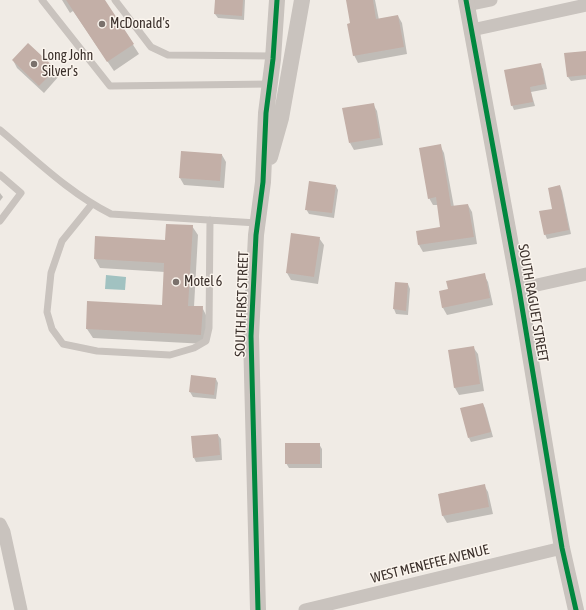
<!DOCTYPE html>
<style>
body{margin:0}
canvas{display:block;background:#f0ebe5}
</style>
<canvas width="586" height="610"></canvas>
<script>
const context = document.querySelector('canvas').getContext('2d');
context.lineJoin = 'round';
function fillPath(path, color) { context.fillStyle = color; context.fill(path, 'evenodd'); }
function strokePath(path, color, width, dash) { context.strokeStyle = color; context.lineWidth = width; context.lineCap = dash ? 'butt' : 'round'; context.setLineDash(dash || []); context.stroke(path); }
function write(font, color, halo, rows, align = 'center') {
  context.font = font + ' "Asap Condensed",sans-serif'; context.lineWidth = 3; context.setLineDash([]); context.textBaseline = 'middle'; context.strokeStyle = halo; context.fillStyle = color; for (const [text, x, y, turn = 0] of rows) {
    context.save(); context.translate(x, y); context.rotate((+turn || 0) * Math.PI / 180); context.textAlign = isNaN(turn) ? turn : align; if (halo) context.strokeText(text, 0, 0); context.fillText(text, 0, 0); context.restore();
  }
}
const water = new Path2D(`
 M 106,275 L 126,277 L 125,290 L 105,289 Z`);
const shadow = new Path2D(`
 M 62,0 L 104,0 L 139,54 L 114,71 L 73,11 L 70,13 Z
 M 216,0 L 245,0 L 244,20 L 218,18 L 215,14 Z
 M 347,0 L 375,0 L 379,20 L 398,16 L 402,23 L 407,54 L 358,63 L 354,55 L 351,24 Z
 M 586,52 L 586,79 L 571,81 L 568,77 Z
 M 13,60 L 55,69 L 59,76 L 44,93 L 17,68 Z
 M 540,64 L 543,69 L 547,89 L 531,92 L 535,106 L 514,110 L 512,105 Z
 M 373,104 L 377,111 L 383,145 L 354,150 L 350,143 Z
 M 440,145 L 444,153 L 454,207 L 468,205 L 472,212 L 477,244 L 423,252 L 419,245 L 417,232 L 441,228 L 438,205 L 433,205 L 429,198 Z
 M 182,152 L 222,155 L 226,162 L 224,188 L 184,185 L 180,178 Z
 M 336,186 L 338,190 L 334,218 L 309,214 L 306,209 Z
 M 560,186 L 562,191 L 571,234 L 547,239 L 545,234 Z
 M 0,193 L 3,197 L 0,201 Z
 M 192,226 L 198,235 L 194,307 L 202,307 L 207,317 L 206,344 L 93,338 L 87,329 L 163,306 L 165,272 L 100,268 L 95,259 L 166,241 Z
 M 319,238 L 324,245 L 318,284 L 291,280 L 287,273 Z
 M 484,275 L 488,282 L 493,305 L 447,315 L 443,308 L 449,290 Z
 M 396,283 L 408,284 L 410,289 L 408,315 L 396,314 L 394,309 Z
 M 473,347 L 478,354 L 484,391 L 459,395 L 455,388 L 449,351 Z
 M 216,379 L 218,383 L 216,399 L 193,397 L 190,392 Z
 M 483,404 L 485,408 L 493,437 L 471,442 L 469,438 Z
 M 218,435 L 221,439 L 222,460 L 196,462 L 194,458 Z
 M 319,444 L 322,449 L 322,468 L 289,468 L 286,463 Z
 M 484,485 L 488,492 L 493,514 L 447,523 L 443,516 L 439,494 Z`);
const building = new Path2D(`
 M 66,0 L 105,0 L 134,44 L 107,62 Z
 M 215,0 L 243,0 L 242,16 L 214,14 Z
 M 346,0 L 373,0 L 376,19 L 398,15 L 404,47 L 353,56 L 347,24 L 350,23 Z
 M 28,43 L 56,69 L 39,86 L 12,60 Z
 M 586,51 L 586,75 L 567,77 L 564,53 Z
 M 541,63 L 545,84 L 530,87 L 533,102 L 511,106 L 504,70 Z
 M 374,103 L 380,138 L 349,143 L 342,108 Z
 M 441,144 L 451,206 L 468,204 L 474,237 L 418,245 L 416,231 L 440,227 L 436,197 L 428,199 L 419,148 Z
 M 181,151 L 222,154 L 220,181 L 179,178 Z
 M 309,181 L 336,185 L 332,213 L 305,210 Z
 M 560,185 L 569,230 L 544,235 L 539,211 L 552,209 L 548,188 Z
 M 166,224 L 193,225 L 188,306 L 203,306 L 201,335 L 86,329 L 87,301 L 162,305 L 164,263 L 94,259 L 95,236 L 165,240 Z
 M 291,233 L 320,237 L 314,277 L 286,273 Z
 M 485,273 L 490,298 L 442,308 L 439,291 L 448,289 L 446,281 Z
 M 395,282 L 408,283 L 406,311 L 393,309 Z
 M 474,346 L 480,384 L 454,388 L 448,350 Z
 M 191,375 L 216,378 L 214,395 L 189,392 Z
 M 483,403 L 491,432 L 468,438 L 460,408 Z
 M 218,434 L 220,455 L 193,458 L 191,436 Z
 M 285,443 L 320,443 L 320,464 L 285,464 Z
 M 485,484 L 489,507 L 442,516 L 438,494 Z`);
const service = new Path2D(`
 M 42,0 L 110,86 L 270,84
 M 115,0 L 151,47 L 168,55 L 273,56
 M 0,130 C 35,159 69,193 111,214 L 257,223
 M 0,175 L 21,193 L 0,221
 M 92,204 L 62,241 L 51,273 L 47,312 L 52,329 L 63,344 L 97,351 L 170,355 L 194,348 L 206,341 L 209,328 L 210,220`);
const minor = new Path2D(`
 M 467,5 L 491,0
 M 472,30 L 586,5
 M 519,289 L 586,274
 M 0,524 L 4,532 L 21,610
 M 305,610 L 562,548`);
const tertiary = new Path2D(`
 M 466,0 L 519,289 L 562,548 L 576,610
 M 270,157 L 281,118 L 302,0
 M 258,610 L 251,336 L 256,235 L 263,182 L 266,113 L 273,59 L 277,0`);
const cycleway = new Path2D(`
 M 466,0 L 519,289 L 562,548 L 576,610
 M 258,610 L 251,336 L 256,235 L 263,182 L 266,113 L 273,59 L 277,0`);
const markers = [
 [102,24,4,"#7a716c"],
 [34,64,4,"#7a716c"],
 [176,282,4,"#7a716c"]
];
const poiNames = [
 ["McDonald's",110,24],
 ["Long John",42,56],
 ["Silver's",42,72],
 ["Motel 6",184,282]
];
const streetNames = [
 ["SOUTH RAGUET STREET",533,303,80],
 ["SOUTH FIRST STREET",242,304,-88],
 ["WEST MENEFEE AVENUE",430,564,-14]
];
fillPath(water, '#a1c2c1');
fillPath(shadow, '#0003');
fillPath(building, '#c3afa7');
strokePath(service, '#c9c3be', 7);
strokePath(minor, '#c9c3be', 13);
strokePath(tertiary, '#c9c3be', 16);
strokePath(cycleway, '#00873e', 5);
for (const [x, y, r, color] of markers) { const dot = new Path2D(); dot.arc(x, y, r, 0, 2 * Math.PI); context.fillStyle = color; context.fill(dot); strokePath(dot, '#fbf5ee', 1.5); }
write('14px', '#3b302b', '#fbf5ee', poiNames, 'left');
write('14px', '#3b302b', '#fbf5ee', streetNames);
</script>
